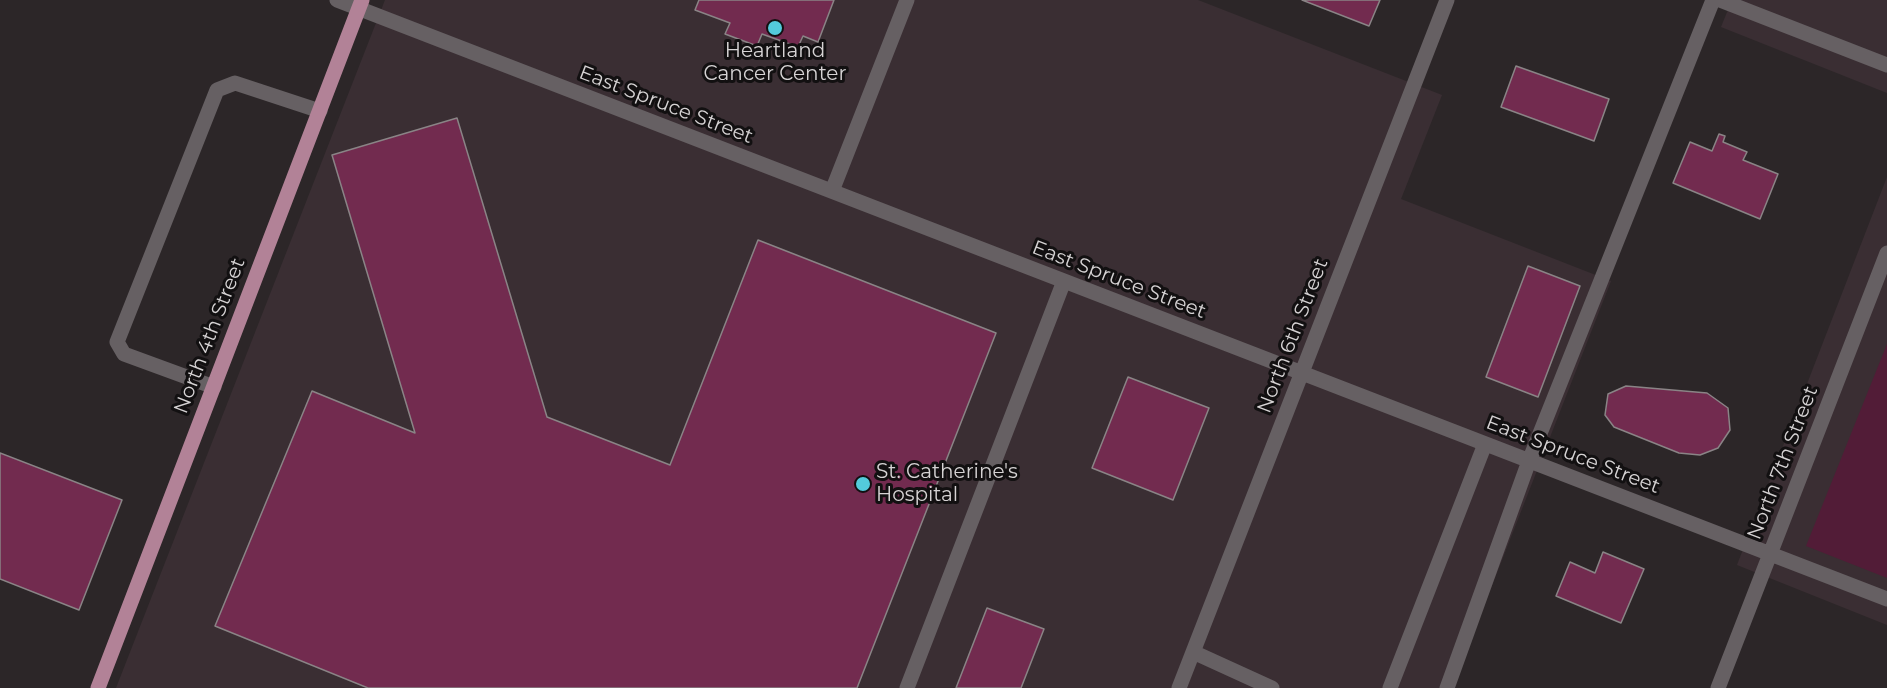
<!DOCTYPE html>
<style>
body{margin:0}
canvas{display:block;background:#2c2628}
</style>
<canvas width="1887" height="688"></canvas>
<script>
const context = document.querySelector('canvas').getContext('2d');
context.lineJoin = 'round';
function fillPath(path, color) { context.fillStyle = color; context.fill(path, 'evenodd'); }
function strokePath(path, color, width, dash) { context.strokeStyle = color; context.lineWidth = width; context.lineCap = dash ? 'butt' : 'round'; context.setLineDash(dash || []); context.stroke(path); }
function write(font, color, halo, rows, align = 'center') {
  context.font = font + ' Montserrat,sans-serif'; context.lineWidth = 6; context.setLineDash([]); context.textBaseline = 'middle'; context.strokeStyle = halo; context.fillStyle = color; for (const [text, x, y, turn = 0] of rows) {
    context.save(); context.translate(x, y); context.rotate((+turn || 0) * Math.PI / 180); context.textAlign = isNaN(turn) ? turn : align; if (halo) context.strokeText(text, 0, 0); context.fillText(text, 0, 0); context.restore();
  }
}
const built = new Path2D(`
 M 385,0 L 1198,0 L 1442,95 L 1401,199 L 1611,281 L 1452,688 L 116,688 Z
 M 1732,0 L 1887,0 L 1887,93 L 1721,27 Z
 M 1887,177 L 1887,625 L 1737,565 Z`);
const green = new Path2D(`
 M 1887,344 L 1887,578 L 1806,546 Z`);
const building = new Path2D(`
 M 699,0 L 834,0 L 818,42 L 803,36 L 798,47 L 762,34 L 757,46 L 725,34 L 730,23 L 695,10 Z
 M 1302,0 L 1380,0 L 1369,26 Z
 M 1516,66 L 1609,99 L 1594,141 L 1501,107 Z
 M 457,118 L 547,417 L 670,465 L 758,240 L 996,333 L 857,688 L 368,688 L 215,626 L 312,391 L 415,433 L 332,155 Z
 M 1719,134 L 1725,136 L 1723,142 L 1747,152 L 1743,160 L 1778,174 L 1760,219 L 1673,183 L 1690,142 L 1712,151 Z
 M 1528,266 L 1580,286 L 1538,397 L 1486,377 Z
 M 1128,377 L 1209,408 L 1173,500 L 1092,468 Z
 M 1626,386 L 1707,393 L 1728,408 L 1730,430 L 1718,448 L 1700,455 L 1679,453 L 1614,427 L 1605,415 L 1608,394 Z
 M 0,453 L 122,500 L 79,610 L 0,579 Z
 M 1603,552 L 1644,569 L 1621,623 L 1556,596 L 1570,562 L 1595,573 Z
 M 987,608 L 1044,629 L 1021,688 L 956,688 Z`);
const minor = new Path2D(`
 M 337,0 L 1887,599
 M 1720,0 L 1887,65
 M 832,191 L 907,0
 M 214,387 L 124,354 L 117,342 L 217,90 L 235,83 L 320,111
 M 1193,652 L 1272,688
 M 907,688 L 1064,281
 M 1179,688 L 1447,0
 M 1390,688 L 1485,444
 M 1447,688 L 1529,461 L 1713,0
 M 1718,688 L 1887,253`);
const major = new Path2D(`
 M 98,688 L 362,0`);
const markers = [
 [775,28,8,"#53cbdb"],
 [863,484,8,"#53cbdb"]
];
const poiNames = [
 ["Heartland",775,51],
 ["Cancer Center",775,74],
 ["St. Catherine's",876,472,"left"],
 ["Hospital",876,495,"left"]
];
const streetNames = [
 ["East Spruce Street",666,105,21],
 ["East Spruce Street",1119,280,21],
 ["North 4th Street",210,336,-69],
 ["North 6th Street",1293,336,-69],
 ["East Spruce Street",1573,455,21],
 ["North 7th Street",1783,463,-69]
];
fillPath(built, '#3a2e33');
fillPath(green, '#521c37');
fillPath(building, '#722b4f');
strokePath(building, '#8a8486', 1.5);
strokePath(minor, '#666063', 15);
strokePath(major, '#b28297', 15);
for (const [x, y, r, color] of markers) { const dot = new Path2D(); dot.arc(x, y, r, 0, 2 * Math.PI); context.fillStyle = color; context.fill(dot); strokePath(dot, '#121011', 2); }
write('20px', '#d6d3d4', '#121011', poiNames);
write('20px', '#d6d3d4', '#121011', streetNames);
</script>
